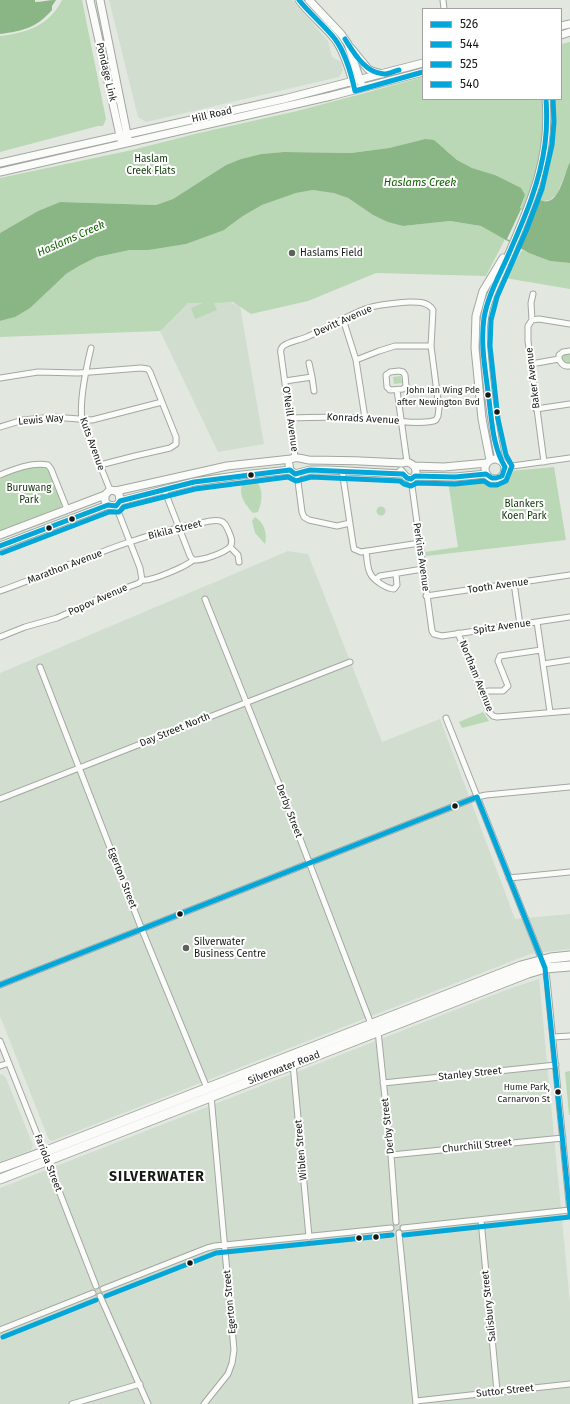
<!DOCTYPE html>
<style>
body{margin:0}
#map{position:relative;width:570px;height:1404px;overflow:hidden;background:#e2e8e0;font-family:"Fira Sans",sans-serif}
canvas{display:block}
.legend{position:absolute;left:422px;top:8px;width:140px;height:92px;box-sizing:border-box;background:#fff;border:1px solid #a2a3a1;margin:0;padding:5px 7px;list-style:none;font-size:12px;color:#161a15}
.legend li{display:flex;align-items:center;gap:8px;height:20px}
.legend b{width:20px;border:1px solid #a2a3a1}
</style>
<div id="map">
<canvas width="570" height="1404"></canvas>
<ul class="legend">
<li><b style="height:5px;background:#02a6d9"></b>526</li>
<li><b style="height:5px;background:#02a6d9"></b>544</li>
<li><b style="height:5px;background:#02a6d9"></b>525</li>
<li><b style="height:5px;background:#02a6d9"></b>540</li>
</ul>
</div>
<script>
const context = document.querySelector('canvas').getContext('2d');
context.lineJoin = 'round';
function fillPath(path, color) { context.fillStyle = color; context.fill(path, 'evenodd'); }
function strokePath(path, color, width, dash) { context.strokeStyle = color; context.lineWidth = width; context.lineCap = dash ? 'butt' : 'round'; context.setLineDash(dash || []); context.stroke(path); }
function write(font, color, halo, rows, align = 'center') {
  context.font = font + ' "Fira Sans",sans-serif'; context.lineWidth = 4; context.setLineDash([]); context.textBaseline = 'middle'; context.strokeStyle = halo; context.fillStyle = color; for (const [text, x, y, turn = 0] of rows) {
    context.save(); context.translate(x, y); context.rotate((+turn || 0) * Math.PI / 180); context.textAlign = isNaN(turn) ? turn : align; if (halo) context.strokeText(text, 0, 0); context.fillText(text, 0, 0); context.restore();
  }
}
const built = new Path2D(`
 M 109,0 L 292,0 L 328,41 L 332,57 L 341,62 L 343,70 L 339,77 L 146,122 L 138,117 Z
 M 219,298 L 240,306 L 264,444 L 218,452 L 160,331 L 163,326 L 180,307 L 196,300 Z
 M 288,551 L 308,554 L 382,742 L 440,719 L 515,919 L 570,914 L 570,949 L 530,954 L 52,1141 L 49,1140 L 0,1016 L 0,673 Z
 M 539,979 L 570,1303 L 570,1404 L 0,1404 L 0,1188 L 506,990 Z
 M 2,1074 L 6,1078 L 33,1145 L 31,1150 L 0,1162 L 0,1075 Z`);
const green = new Path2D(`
 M 62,0 L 82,0 L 106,119 L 103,126 L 98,126 L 0,152 L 0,36 C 26,33 49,26 62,0 Z
 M 570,42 L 570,162 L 557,194 L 550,200 L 543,201 L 534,215 L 520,209 L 525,195 L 495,175 L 472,168 L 457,160 L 447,151 L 425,139 L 389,148 L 351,153 L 284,152 L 261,154 L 241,159 L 226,165 L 173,199 L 156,205 L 60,202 L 38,211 L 0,233 L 0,178 L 132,150 L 199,133 L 297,111 L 365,93 L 423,77 L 423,99 L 561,99 L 561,44 Z
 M 313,190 L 334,192 L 348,198 L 373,215 L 403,226 L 450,221 L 481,226 L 505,239 L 486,276 L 376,273 L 308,301 L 251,314 L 233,302 L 214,303 L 217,310 L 195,319 L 191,308 L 203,303 L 188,303 L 160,331 L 0,337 L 0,321 L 15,317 L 66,274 L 79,266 L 97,257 L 130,250 L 149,250 L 185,244 L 227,228 L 243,216 L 262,205 L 296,193 Z
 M 522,250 L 550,261 L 570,263 L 570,289 L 505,278 Z
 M 570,353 L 570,363 L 563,363 L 560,356 L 562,354 Z
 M 401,376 L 402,383 L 394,384 L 393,377 Z
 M 38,466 L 48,467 L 63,503 L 61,507 L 0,532 L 0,479 L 20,470 Z
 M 554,467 L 566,540 L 426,556 L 425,552 L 458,547 L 448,481 L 483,478 L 493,483 L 497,484 L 504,479 L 510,471 Z
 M 245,479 C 264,477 264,499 258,512 L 253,513 C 244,504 236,491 245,479 Z
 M376.5 511a4.5 4.5 0 1 1 9 0a4.5 4.5 0 1 1-9 0Z
 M 255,517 C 264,522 268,535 265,544 L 255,533 L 252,521 Z
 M 483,712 L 489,721 L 462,728 L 459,722 Z
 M 570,1071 L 570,1115 L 569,1115 L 565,1072 Z`);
const water = new Path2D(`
 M 0,0 L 35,0 L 35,2 C 42,2 48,0 56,0 L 52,6 L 52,10 C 36,28 23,31 0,34 Z
 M 425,139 L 434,140 L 457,160 L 472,168 L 495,175 L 521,188 L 525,195 L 520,208 L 534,215 L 540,200 C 559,209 564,173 570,162 L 570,263 L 550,261 L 529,253 L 481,226 L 450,221 L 403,226 L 388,222 L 373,215 L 348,198 L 334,193 L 313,190 L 296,193 L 262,205 L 243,216 L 224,230 L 186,244 L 149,250 L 130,250 L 97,257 L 79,266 L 66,274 L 30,308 L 15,317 L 0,321 L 0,233 L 38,211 L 60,202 L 156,205 L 173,199 L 226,165 L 241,159 L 261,154 L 284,152 L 351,153 L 389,148 Z`);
const pier = new Path2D(`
 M 521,209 L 533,214 L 518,245 L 507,239 Z`);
const street = new Path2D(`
 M 443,0 L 444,9
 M 533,294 L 531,303 L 532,320 L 528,326 L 528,341 L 544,462
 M 343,319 L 356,360 L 365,418
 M 532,320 L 539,319 L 570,324
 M 91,348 C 86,369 79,400 82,420 L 110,490
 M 559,359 L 559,355 L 563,352 L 570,351
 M 559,359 C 561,364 564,367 570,366
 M 356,360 L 379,351 L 395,346 L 431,346
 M 309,363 L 312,377
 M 531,364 L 559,359
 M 399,371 L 403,372 L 405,375 L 406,386 L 403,389 L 390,390 L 387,387 L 386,375 L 390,372 Z
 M 0,378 L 38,372 L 78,373 L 141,368 L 148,369 L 150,372 L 176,437 L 176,444 L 170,448 L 135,456 L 100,465
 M 285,381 L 312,377 L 314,391
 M 397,390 L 407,462
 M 536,409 L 570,404
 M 290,418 C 315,417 340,417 365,418 C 380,419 424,426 436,420 L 438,416 L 439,408 L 431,346 L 433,310 C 428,302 419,302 411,302 C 396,303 379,304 365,309 C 346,316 328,328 309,336 C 302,340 290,341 283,346 C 281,348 280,350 281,354 L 295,457
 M 0,427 L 23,420 L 53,417 L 92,420 L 162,402
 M 505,467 L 570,458
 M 342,470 L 353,544 L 354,549 L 361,552 L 420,543
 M 297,474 L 302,512 L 304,517 L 309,520 L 337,526 L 350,523
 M 0,475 C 14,469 32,462 48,465 L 51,469 L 67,509
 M 411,479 L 432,631 L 434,634 L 442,636 L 570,617
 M 164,489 L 190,556 L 193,560 C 202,561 224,553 230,547
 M 116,506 L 140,568 L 142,580
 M 230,547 L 238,555 L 239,562
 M 366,551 C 367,558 367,567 370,573 C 373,580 387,589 394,589 L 397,585 L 396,574
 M 376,579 L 380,576 L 423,569
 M 514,583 L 520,625
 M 0,591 C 65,568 128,537 196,524 C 203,523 213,519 220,521 C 225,522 226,526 228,530 C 230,535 234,541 230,547
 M 426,596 L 570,575
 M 205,599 L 281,789 L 371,1024
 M 537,622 L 550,712
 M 458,633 L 489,712 L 493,716 L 497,717 L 570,711
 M 0,637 L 25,627 L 57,618 L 88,604 L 99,598 L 139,583 L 142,580 C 150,582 187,566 193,560
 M 543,664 L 570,660
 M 40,667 L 140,925 L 207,1088
 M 482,693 L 488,691 L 503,691 L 508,686 L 498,661 L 500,656 L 541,650
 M 446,718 L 545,968 L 547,980 L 570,1213
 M 0,799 L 350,662
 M 509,878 L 570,872
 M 0,985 L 477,797 L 486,795 L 570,787
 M 378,1031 L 391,1155 L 396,1222
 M 553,1037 L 570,1036
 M 0,1041 L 44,1152
 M 293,1064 L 309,1237
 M 0,1066 L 9,1063
 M 383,1083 L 556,1065
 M 391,1155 L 563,1138
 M 47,1160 L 96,1286
 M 481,1220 L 497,1391
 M 403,1228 L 570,1210
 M 399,1233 L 416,1404
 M 103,1289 L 207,1248 L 215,1246 L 391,1228
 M 100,1296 L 148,1404
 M 0,1330 L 93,1293
 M 416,1401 L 570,1384
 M 72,1404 L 140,1384
 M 204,1404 L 228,1374 L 232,1363 L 234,1350 L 211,1096`);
const secondary = new Path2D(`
 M 90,0 L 121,140
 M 100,0 L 128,139
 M 299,0 C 309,14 324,25 335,39 C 344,51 350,71 354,86
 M 309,0 L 341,34 L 348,44 L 361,83
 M 561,26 L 570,24
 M 561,35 L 570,32
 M 351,48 L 368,69 L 372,71 L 382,74
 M 0,163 L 284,99 L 423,63
 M 0,172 L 331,96 L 423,72
 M485 469a10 10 0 1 1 20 0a10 10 0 1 1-20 0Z
 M 490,460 L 482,419 L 475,348 L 476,316 L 483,291 L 503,258
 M 499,460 C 493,431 489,402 486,373 C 484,351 481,331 486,310 C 489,296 496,283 502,270 C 526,213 552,163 546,99
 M 289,465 L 290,470 L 295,474 L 310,470 L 329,470 L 403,474
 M 414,466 L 444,467 L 487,463
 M 401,471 L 406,477 L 411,479 L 415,476 L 455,477 L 486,474
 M 116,491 L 119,494 L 120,501 L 116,506 L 108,505 L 105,501 L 105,495 L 110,490 L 116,491 L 227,466 L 291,459 C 297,456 302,459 309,460 C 340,460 371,461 402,463 L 407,462 C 414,464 418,469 415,476
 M 120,501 L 194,482 L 242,475 L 290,470
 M 0,535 L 105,495
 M 0,546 L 108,505`);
const highway = new Path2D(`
 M 0,1168 L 44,1152 L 521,966 L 551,958 L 570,956
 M 0,1179 L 528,973 L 545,968 L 570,966`);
const bus1 = new Path2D(`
 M 299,0 C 310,14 324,25 335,39 C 346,54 351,73 355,91 L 423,72
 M 345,39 C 354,53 365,73 384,74 C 389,74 394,71 399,70
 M 0,546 L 108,505 L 116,506 L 120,501 L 194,482 L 290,470 L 295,474 L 310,470 L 403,474 L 407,478 L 411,479 L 415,476 L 455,477 L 486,474 L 492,478 L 496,478 L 502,476 L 505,467 C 493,447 492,423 489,400 C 486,373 480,345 484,318 C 488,294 501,273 510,251 C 525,217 540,182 545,144 C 547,129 547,114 546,99`);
const bus2 = new Path2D(`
 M 477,797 L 545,968 L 570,1213
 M 0,985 L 477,797`);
const bus3 = new Path2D(`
 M 2,553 L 109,512 L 119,512 L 124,507 L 195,489 L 288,477 L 296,481 L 311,477 L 400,481 L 404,484 L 411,486 L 417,483 L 455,484 L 484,481 L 490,485 L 497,485 L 506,481 L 512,466 L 506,455 L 498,419 L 490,346 L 491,320 L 497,297 L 526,231 L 542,189 L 552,145 L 554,122 L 553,99`);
const bus4 = new Path2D(`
 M 404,1235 L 570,1217
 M 106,1296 L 216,1253 L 392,1235
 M 3,1337 L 96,1300`);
const markers = [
 [292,253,4,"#5d625c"],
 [488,395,3.5,"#161a15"],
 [497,412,3.5,"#161a15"],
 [251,475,3.5,"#161a15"],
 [72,519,3.5,"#161a15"],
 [49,528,3.5,"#161a15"],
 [455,806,3.5,"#161a15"],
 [180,914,3.5,"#161a15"],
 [186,948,4,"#5d625c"],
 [558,1092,3.5,"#161a15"],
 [376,1237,3.5,"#161a15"],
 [359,1238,3.5,"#161a15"],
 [190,1263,3.5,"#161a15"]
];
const busNames = [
 ["John Ian Wing Pde",480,390],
 ["after Newington Bvd",480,402],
 ["Hume Park,",550,1087],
 ["Carnarvon St",550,1099]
];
const streetNames = [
 ["Pondage Link",106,72,77],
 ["Hill Road",212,115,-13],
 ["Devitt Avenue",343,321,-24],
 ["Baker Avenue",533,378,-97],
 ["O'Neill Avenue",290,419,82],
 ["Konrads Avenue",363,419,3],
 ["Lewis Way",41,420,-5],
 ["Kuts Avenue",92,444,70],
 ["Bikila Street",175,530,-14],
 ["Perkins Avenue",421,557,82],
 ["Marathon Avenue",65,567,-21],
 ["Tooth Avenue",498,586,-8],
 ["Popov Avenue",98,600,-24],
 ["Spitz Avenue",502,627,-8],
 ["Northam Avenue",476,676,68],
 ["Day Street North",175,730,-22],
 ["Derby Street",289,811,69],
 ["Egerton Street",122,878,69],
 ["Silverwater Road",284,1068,-21],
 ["Stanley Street",470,1074,-6],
 ["Derby Street",388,1126,-96],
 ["Churchill Street",477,1146,-6],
 ["Wiblen Street",301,1150,-95],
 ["Fariola Street",48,1163,69],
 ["Egerton Street",230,1302,-95],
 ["Salisbury Street",489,1306,-96],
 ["Suttor Street",505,1391,-6]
];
const parkNames = [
 ["Haslam",151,159],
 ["Creek Flats",151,171],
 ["Buruwang",29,488],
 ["Park",29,500],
 ["Blankers",524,504],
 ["Koen Park",524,516]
];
const poiNames = [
 ["Haslams Field",300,253],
 ["Silverwater",194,942],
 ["Business Centre",194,954]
];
const waterNames = [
 ["Haslams Creek",420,183],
 ["Haslams Creek",71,239,-24]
];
const districtNames = [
 ["SILVERWATER",157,1177]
];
fillPath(built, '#d1ddcf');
fillPath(green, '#bad8b5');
fillPath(water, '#8ab584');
fillPath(pier, '#e2e8e0');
strokePath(street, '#a2a7a0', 7);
strokePath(secondary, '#a2a7a0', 9);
strokePath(highway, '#a2a7a0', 11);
strokePath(street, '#fbfcfa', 5);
strokePath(secondary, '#fbfcfa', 7);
strokePath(highway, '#fbfcfa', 9);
strokePath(bus1, '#02a6d9', 5);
strokePath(bus2, '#02a6d9', 5);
strokePath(bus3, '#02a6d9', 5);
strokePath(bus4, '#02a6d9', 5);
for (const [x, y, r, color] of markers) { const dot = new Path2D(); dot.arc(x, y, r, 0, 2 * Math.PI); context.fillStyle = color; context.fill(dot); strokePath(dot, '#fff', 1.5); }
write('9px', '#161a15', '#fff', busNames, 'right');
write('10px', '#161a15', '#fff', streetNames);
write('10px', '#0d3606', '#fff', parkNames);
write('10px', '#161a15', '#fff', poiNames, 'left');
write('italic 11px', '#126300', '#fff', waterNames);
context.letterSpacing = '1px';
write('bold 14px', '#161a15', '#fff', districtNames);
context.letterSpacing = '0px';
</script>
